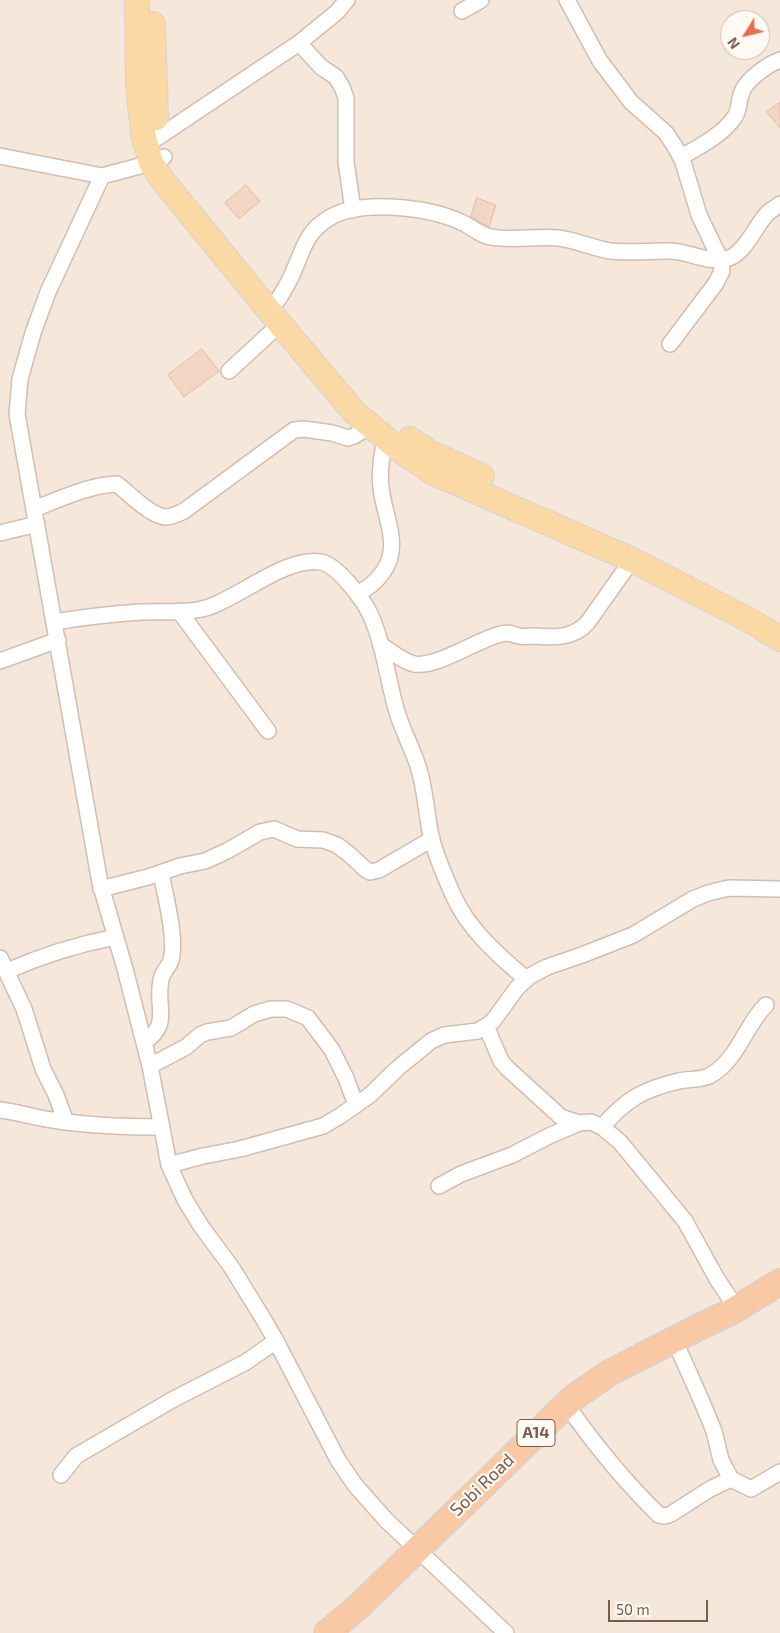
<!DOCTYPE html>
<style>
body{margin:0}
#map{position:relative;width:780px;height:1633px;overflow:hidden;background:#fdf6ec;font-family:"Exo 2",sans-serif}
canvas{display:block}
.north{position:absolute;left:720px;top:10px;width:50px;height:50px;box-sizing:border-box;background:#fffaf3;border:1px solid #cabbb1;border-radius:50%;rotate:234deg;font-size:14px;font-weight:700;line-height:20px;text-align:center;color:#7a5c4d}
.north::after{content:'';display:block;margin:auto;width:18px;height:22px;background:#e76f51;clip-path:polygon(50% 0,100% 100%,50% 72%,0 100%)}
.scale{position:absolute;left:608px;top:1600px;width:100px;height:22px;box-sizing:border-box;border:2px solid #7a5c4d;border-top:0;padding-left:6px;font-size:15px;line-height:18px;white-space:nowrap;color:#7a5c4d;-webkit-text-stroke:4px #fffaf3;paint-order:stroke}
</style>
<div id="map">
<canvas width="780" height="1633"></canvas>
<div class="north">N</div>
<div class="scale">50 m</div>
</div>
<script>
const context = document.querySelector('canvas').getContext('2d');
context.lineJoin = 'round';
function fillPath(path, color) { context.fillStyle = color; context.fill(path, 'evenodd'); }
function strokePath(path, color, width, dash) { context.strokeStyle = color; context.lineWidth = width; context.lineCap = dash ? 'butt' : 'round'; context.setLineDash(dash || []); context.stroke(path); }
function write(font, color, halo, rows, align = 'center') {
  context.font = font + ' "Exo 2",sans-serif'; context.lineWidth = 4.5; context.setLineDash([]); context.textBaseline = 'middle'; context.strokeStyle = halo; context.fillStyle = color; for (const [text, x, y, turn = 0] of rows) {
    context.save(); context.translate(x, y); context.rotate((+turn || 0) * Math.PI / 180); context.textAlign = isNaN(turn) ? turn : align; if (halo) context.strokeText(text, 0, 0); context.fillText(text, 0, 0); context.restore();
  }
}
const residential = new Path2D(`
 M 0,0 L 780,0 L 780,1633 L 0,1633 ZM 730,20 L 760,20 L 760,50 L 730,50 Z`);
const building = new Path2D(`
 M 780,102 L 780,128 L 767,112 Z
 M 246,185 L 260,201 L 239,219 L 225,203 Z
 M 477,198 L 496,205 L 489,227 L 471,217 Z
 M 202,349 L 219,371 L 184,397 L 168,375 Z`);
const minor = new Path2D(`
 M 567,0 L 600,61 L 631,102 L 666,133 L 677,150 L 683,162 L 699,215 L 721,261 L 722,271 L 716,283 L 670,344
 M 462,11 L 481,0
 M 299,43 L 321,67 L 336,77 L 342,87 L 346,98 L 346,162 L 353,210
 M 157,138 L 299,43 L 337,12 L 347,0
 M 0,156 L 102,176 L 151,163 L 164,157
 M 681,157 C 699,147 722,135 734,118 C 740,110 738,101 742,92 C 746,80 768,64 780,60
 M 102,176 L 48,292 L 33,333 L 20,379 L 17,414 L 100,883 L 125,969 L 150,1066 L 169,1165 L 185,1200 L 201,1226 L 232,1268 L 264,1320 L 276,1341 L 338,1460 L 355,1485 L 386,1520 L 506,1633
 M 278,300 C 284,290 290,281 294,270 C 304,248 306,232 329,218 C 361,199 428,207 461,222 C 471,226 479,235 491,237 C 512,241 536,236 558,238 C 576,240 592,248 610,251 C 629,253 650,251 670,251 C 689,251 710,265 729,258 C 744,253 755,228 765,216 C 769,211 775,208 780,204
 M 229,371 L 280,324
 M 34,509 C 60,499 89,485 117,484 C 130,494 149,515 165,517 C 172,517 178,514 184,511 L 294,430 L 304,429 L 332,433 L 348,438 L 354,436 L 370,426
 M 0,533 L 37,524
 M 357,594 C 368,588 375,583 383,572 C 402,546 384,516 381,488 C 379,471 382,455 385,438
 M 179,611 L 268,731
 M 54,622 C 84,617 112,614 141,612 C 163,611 189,614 209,607 C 241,596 288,556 321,562 C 337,565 363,599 370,614 C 383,642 387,675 395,705 C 400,726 411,745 418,766 C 426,790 426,816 432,840 C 437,859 446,879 454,897 C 469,930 499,956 526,979
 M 380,644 C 390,651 402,661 414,664 C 437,668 476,640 501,634 C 508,632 512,634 519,636 C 524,637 530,636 535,636 C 554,638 575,638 588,622 L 632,560
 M 0,661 L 58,640
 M 101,889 L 148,877 L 180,866 L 205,861 L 227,851 L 260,832 L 274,829 L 297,839 L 323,840 L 337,845 L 350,855 L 365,869 L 370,872 L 379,870 L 432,839
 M 0,958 L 24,1009 L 43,1069 L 56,1095 L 66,1122
 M 7,971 C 41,956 79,944 116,937
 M 486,1026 L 501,1061 L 507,1068 L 561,1117 L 579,1123
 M 144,1042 C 172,1024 155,1006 161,980 C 162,972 169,967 171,960 C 177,939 165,895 161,873
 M 150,1066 L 186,1047 L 200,1035 L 207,1032 L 231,1028 L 254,1014 L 271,1009 L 287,1009 L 308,1018 L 332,1050 L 346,1078 L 356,1105
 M 0,1110 C 18,1112 35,1118 53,1120 C 89,1126 125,1127 162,1127
 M 602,1127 C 626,1099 644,1089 679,1081 C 689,1079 700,1080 709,1076 C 738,1061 745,1025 766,1005
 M 169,1165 L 203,1156 L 240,1149 L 323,1126 L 340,1116 L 370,1095 L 398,1068 L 431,1041 L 444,1035 L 478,1031 L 486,1026 L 493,1021 L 517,988 L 530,976 L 547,967 L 582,955 L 633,935 L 693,899 L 708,893 L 729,888 L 780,889
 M 439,1186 L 461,1174 L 512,1155 L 549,1136 L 579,1123 L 591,1122 L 602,1127 L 620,1142 L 685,1221 L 717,1279 L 737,1309
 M 674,1339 L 702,1402 L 714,1431 L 721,1460 L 731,1479
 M 566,1404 C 594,1444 624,1481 659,1515 L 665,1516 L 671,1514 L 710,1489 L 731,1479 L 751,1489 L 780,1472
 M 61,1475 L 76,1456 L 172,1400 L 246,1362 L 276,1341`);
const primary = new Path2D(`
 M 137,0 L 138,85 L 143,134 L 151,163 L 164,182 L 280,324 L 355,413 L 402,452 L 432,472 L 632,560 L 749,620 L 780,639
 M 153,24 L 156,118
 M 410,439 L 429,452 L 482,476`);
const trunk = new Path2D(`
 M 327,1633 L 359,1606 L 573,1398 L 609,1373 L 701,1326 L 731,1312 L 780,1282`);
const shields = [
 [536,1433,38]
];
const shieldNames = [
 ["A14",536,1433]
];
const streetNames = [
 ["Sobi Road",482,1485,-44]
];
fillPath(residential, '#f5e8da');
fillPath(building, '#f3d5c3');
strokePath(building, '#e6bba3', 1);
strokePath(minor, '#d1beb0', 18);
strokePath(primary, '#dad1cd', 26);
strokePath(trunk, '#dad1cd', 28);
strokePath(minor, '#fff', 15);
strokePath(primary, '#fbd9a5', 24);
strokePath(trunk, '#f9c8a4', 25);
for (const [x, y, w] of shields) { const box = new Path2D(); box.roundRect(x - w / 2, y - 13.5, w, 27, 4); context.fillStyle = '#fffaf3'; context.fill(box); strokePath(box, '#7a5c4d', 1); }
write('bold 16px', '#7a5c4d', null, shieldNames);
write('18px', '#7a5c4d', '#fffaf3', streetNames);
</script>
